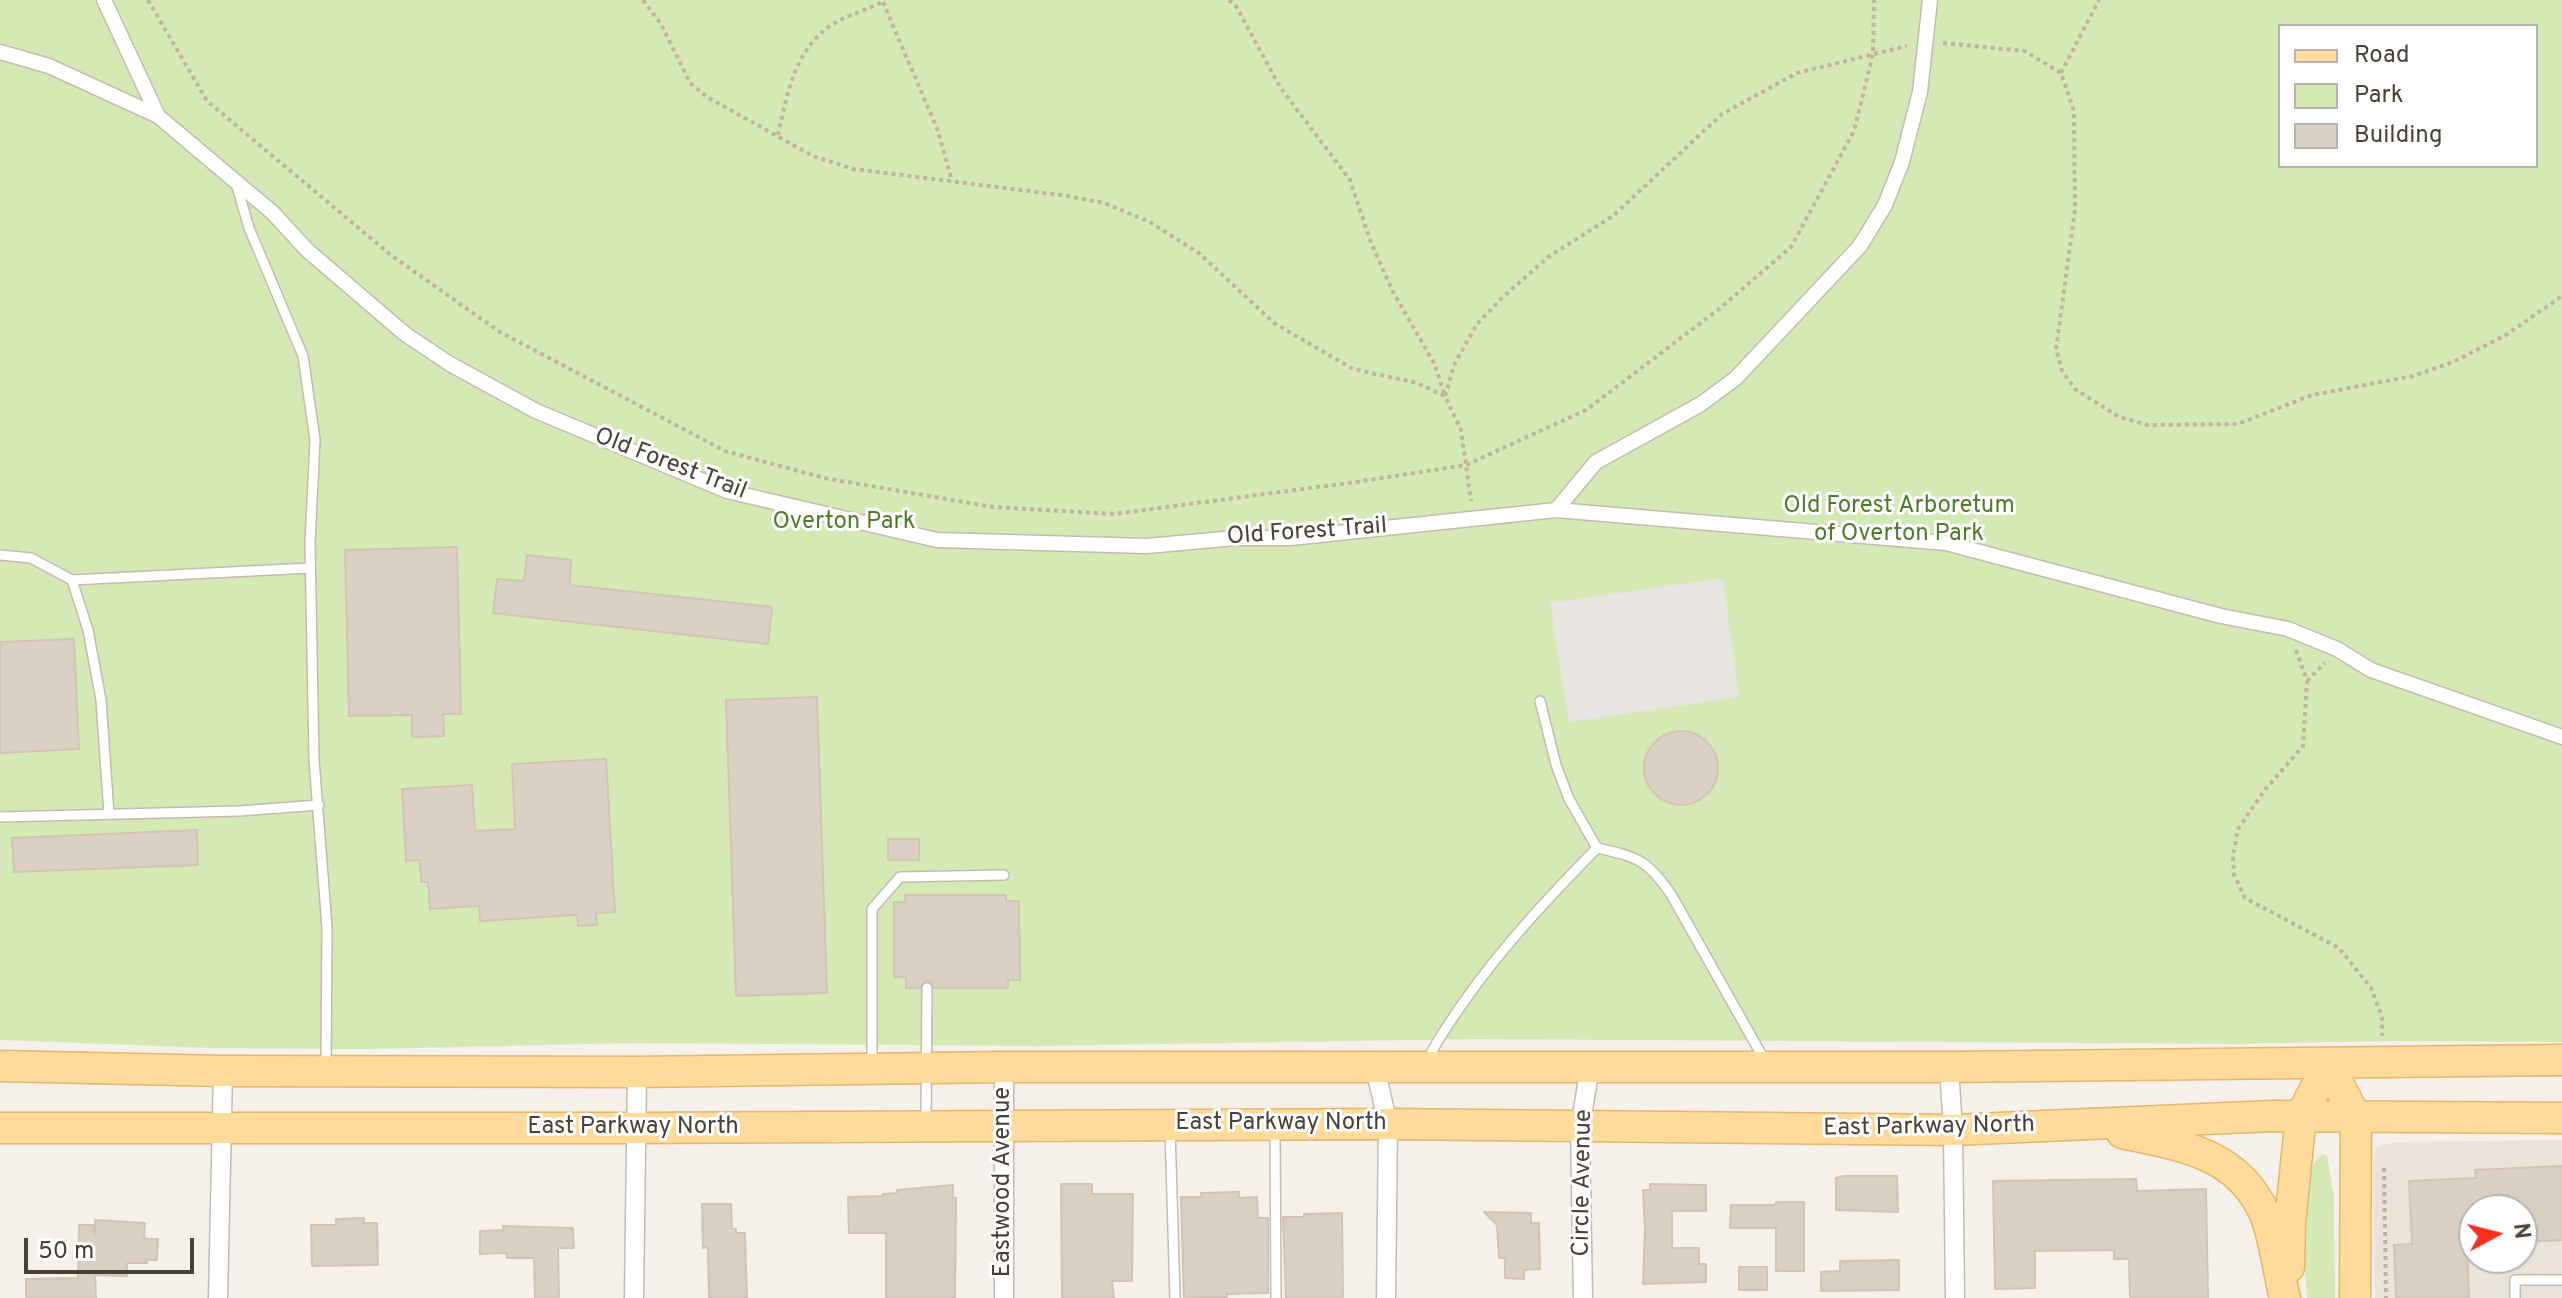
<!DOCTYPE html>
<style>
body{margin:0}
#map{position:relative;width:2562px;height:1298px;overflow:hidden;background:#f5f1ea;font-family:Overpass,sans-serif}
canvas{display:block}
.legend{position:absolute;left:2278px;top:24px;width:260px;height:144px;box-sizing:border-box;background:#fff;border:2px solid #b6b3af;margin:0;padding:10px 14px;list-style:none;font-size:24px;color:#494138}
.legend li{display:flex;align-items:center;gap:16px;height:40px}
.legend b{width:40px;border:2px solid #b6b3af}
.north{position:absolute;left:2458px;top:1194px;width:80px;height:80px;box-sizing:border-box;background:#fff;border:2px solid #b6b3af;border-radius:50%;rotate:83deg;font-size:22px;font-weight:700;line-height:32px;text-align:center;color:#494138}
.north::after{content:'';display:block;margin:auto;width:28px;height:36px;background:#f92e1d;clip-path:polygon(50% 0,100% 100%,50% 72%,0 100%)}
.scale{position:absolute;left:24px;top:1238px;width:170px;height:36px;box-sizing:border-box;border:4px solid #494138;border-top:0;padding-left:10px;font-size:24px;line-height:28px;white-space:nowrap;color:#494138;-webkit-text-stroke:6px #fff;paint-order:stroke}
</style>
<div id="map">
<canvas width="2562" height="1298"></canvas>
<ul class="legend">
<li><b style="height:10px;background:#feda9b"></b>Road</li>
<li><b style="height:22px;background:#d5e9b4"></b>Park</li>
<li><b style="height:22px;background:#dacfc3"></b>Building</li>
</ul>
<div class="north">N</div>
<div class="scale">50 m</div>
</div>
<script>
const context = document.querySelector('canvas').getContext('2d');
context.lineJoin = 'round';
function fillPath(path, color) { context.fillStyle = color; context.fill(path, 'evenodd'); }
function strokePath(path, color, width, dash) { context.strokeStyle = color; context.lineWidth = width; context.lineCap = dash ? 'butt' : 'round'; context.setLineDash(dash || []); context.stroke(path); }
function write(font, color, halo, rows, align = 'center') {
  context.font = font + ' Overpass,sans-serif'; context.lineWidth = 6; context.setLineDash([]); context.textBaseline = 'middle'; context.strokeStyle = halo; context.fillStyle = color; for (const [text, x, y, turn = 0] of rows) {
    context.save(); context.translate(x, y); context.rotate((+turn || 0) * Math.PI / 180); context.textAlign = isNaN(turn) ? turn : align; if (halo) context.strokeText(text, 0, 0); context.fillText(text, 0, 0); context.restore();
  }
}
const residential = new Path2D(`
 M 2562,1140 L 2562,1298 L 2375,1298 L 2373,1163 L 2376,1147 L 2395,1142 ZM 2474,1210 L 2522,1210 L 2522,1258 L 2474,1258 Z`);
const green = new Path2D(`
 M 0,0 L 2562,0 L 2562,1042 L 2388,1041 L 2234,1044 L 1478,1039 L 1038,1046 L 637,1043 L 365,1049 L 213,1048 L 0,1040 ZM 2280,26 L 2536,26 L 2536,166 L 2280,166 Z
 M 2323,1154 L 2327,1155 L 2334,1197 L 2335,1298 L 2307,1298 C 2306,1267 2294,1170 2323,1154 Z`);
const parking = new Path2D(`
 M 1723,578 L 1739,697 L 1569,722 L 1550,603 Z`);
const building = new Path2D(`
 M 457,547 L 461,714 L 443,714 L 444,736 L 412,737 L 412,715 L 349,716 L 345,550 Z
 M 527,555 L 571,560 L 570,585 L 772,607 L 768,644 L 493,613 L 497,579 L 524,581 Z
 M 74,639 L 79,749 L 0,753 L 0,642 Z
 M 817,697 L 827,993 L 736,996 L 726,700 Z
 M1644 768a37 37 0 1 1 74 0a37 37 0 1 1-74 0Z
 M 606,759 L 615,912 L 596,913 L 597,925 L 578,926 L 577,915 L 480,921 L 479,906 L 430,909 L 428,882 L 421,882 L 420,860 L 406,861 L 402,789 L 472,785 L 475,831 L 515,829 L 512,764 Z
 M 197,830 L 198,865 L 14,872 L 12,838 Z
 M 888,839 L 919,839 L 919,860 L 888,860 Z
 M 905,895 L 1006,895 L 1006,901 L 1019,901 L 1020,980 L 1008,980 L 1008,988 L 934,988 L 931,982 L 926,981 L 920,988 L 906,988 L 906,977 L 894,977 L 894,902 L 905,902 Z
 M 2562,1166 L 2562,1240 L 2522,1242 L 2522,1210 L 2474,1210 L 2474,1244 L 2467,1244 L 2469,1298 L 2396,1298 L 2394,1245 L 2412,1244 L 2409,1181 L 2476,1178 L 2475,1170 Z
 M 1843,1176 L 1897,1176 L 1898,1212 L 1836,1210 L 1836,1178 Z
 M 2136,1179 L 2137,1191 L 2206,1189 L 2208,1298 L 2130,1298 L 2129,1259 L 2114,1259 L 2114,1250 L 2035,1251 L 2035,1288 L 1995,1289 L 1993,1181 Z
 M 1061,1184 L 1092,1184 L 1092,1194 L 1133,1194 L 1132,1281 L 1112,1281 L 1114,1298 L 1062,1298 Z
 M 1650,1184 L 1706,1185 L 1706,1211 L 1672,1211 L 1672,1248 L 1699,1248 L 1699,1264 L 1706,1264 L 1706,1282 L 1643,1284 L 1645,1229 L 1643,1190 L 1650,1190 Z
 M 953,1185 L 953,1198 L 956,1198 L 955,1298 L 886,1298 L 886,1233 L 849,1233 L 848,1197 L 883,1196 L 883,1194 L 897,1193 L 897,1190 Z
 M 1239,1192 L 1239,1198 L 1257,1197 L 1258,1218 L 1268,1218 L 1268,1293 L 1227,1294 L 1227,1297 L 1184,1298 L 1181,1197 L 1202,1197 L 1201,1193 Z
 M 1776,1202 L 1804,1202 L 1804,1271 L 1776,1271 L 1776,1228 L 1730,1228 L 1731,1205 L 1776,1205 Z
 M 702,1204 L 731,1204 L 732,1229 L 736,1229 L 736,1233 L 745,1233 L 747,1298 L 709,1298 L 708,1247 L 703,1248 Z
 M 1484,1212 L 1531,1213 L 1531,1223 L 1539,1223 L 1540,1269 L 1524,1270 L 1524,1279 L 1505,1278 L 1505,1258 L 1499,1258 L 1497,1225 Z
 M 1342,1213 L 1343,1298 L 1286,1298 L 1283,1217 L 1304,1217 L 1304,1214 Z
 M 364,1218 L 363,1223 L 377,1223 L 378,1265 L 312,1266 L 311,1225 L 336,1225 L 336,1219 Z
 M 95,1220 L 145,1223 L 144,1237 L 147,1239 L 158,1239 L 157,1260 L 146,1260 L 147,1263 L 127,1263 L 127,1276 L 95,1275 L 96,1298 L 26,1298 L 26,1279 L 78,1278 L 79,1225 L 94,1225 L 95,1236 Z
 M 503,1226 L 573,1228 L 574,1248 L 558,1248 L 559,1298 L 535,1298 L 534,1258 L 507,1258 L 507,1253 L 480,1254 L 480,1231 L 504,1230 Z
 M 1899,1260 L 1899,1290 L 1821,1291 L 1821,1272 L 1840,1271 L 1840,1261 Z
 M 1739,1267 L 1767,1267 L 1767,1290 L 1739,1290 Z`);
const path = new Path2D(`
 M 148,0 L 207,101 L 392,256 L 500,332 L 725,451 L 824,478 L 993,507 L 1114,514 L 1356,482 L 1466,465 L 1586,410 L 1719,309 L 1791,247 L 1854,131 L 1873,54 L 1874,0
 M 643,0 L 661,24 L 690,83 L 707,97 L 813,156 L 853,169 L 1068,196 L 1104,203 L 1150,222 L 1200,254 L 1274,323 L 1353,369 L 1417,383 L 1445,396 L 1461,430 L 1471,501
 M 1229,0 L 1236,6 L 1280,87 L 1350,180 L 1370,240 L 1393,292 L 1434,363 L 1444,393
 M 883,2 L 938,131 L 952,181
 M 1943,43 L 2025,51 L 2061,73 L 2074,111 L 2075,210 L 2056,349 L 2062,371 L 2075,389 L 2119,417 L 2148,425 L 2238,424 L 2312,395 L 2413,376 L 2453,362 L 2506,335 L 2562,296
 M 2061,73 L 2099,0
 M 778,135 C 787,94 795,48 833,24 C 849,14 869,10 885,0
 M 1445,396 L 1455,363 L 1477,324 L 1503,297 L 1548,257 L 1613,216 L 1722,114 L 1797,73 L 1907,46
 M 2296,650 L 2307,681 L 2303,746 L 2264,791 L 2238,829 L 2233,855 L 2234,875 L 2245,898 L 2339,948 L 2371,988 L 2382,1017 L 2382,1036
 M 2307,681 L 2325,663
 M 2384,1168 L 2386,1298`);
const service = new Path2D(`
 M 236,183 L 249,228 L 303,356 L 315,440 L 310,543 L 314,760 L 327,927 L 326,1068
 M 0,555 L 31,558 L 72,580 L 88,630 L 101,700 L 109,814
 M 72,580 L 310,568
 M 1540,701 L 1556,765 L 1569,799 L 1597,848
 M 0,817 L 239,811 L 319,805
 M 1427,1061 C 1437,1040 1450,1022 1463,1003 C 1502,947 1549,897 1597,848 C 1638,857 1648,860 1672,896 L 1765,1061
 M 872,1063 L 872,909 L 900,877 L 1004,875
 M 926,1121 L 927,988
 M 1170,1128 L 1175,1298
 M 1275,1128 L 1276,1298
 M 2515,1298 L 2515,1280 L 2562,1280`);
const pedestrian = new Path2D(`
 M 104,0 L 158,116 L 273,213 L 307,250 L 405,334 L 450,364 L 536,411 L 727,491 L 937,540 L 1147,546 L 1235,538 L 1291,538 L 1556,510 L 1946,543 L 2221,616 L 2288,629 L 2337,649 L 2371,670 L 2562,737
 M 0,52 L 49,66 L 158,116
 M 1556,510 L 1596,462 L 1701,404 L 1736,378 L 1860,246 L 1885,205 L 1902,162 L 1920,92 L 1930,0`);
const minor = new Path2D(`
 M 1949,1067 L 1953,1130 L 1955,1298
 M 1375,1068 L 1388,1124 L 1386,1298
 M 218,1298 L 223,1071
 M 634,1298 L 637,1072
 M 1004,1298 L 1004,1067
 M 1583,1298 L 1580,1128 L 1590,1067`);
const primary = new Path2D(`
 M 2328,1064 L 2356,1118 L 2355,1298
 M 0,1066 L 223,1071 L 637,1072 L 1004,1067 L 1949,1067 L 2562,1060
 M 0,1128 L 635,1128 L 1388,1124 L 1953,1130 L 2273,1116 L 2562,1118
 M 2122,1133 C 2182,1146 2237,1152 2265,1214 C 2275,1239 2278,1271 2285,1298
 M 2289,1267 L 2290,1223 L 2301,1116 L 2328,1064`);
const streetNames = [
 ["Old Forest Trail",670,465,21],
 ["Old Forest Trail",1307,533,-4],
 ["East Parkway North",1281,1124],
 ["East Parkway North",633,1128],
 ["East Parkway North",1929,1128,-1],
 ["Eastwood Avenue",1004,1182,-90],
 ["Circle Avenue",1584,1183,-89]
];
const parkNames = [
 ["Old Forest Arboretum",1899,507],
 ["of Overton Park",1899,535],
 ["Overton Park",844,523]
];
fillPath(residential, '#e9e3d9');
fillPath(green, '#d5e9b4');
fillPath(parking, '#e7e4e2');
fillPath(building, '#dacfc3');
strokePath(building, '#d2c3b3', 2);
strokePath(service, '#c4bbb0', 12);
strokePath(pedestrian, '#c4bbb0', 17);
strokePath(minor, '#c4bbb0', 21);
strokePath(primary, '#e4b669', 33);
strokePath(path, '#c3b39e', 4, [4, 4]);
strokePath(service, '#fff', 9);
strokePath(pedestrian, '#fff', 14);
strokePath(minor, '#fff', 18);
strokePath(primary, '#feda9b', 30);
write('24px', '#494138', '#fff', streetNames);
write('24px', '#4f7c2a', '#fff', parkNames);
</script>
